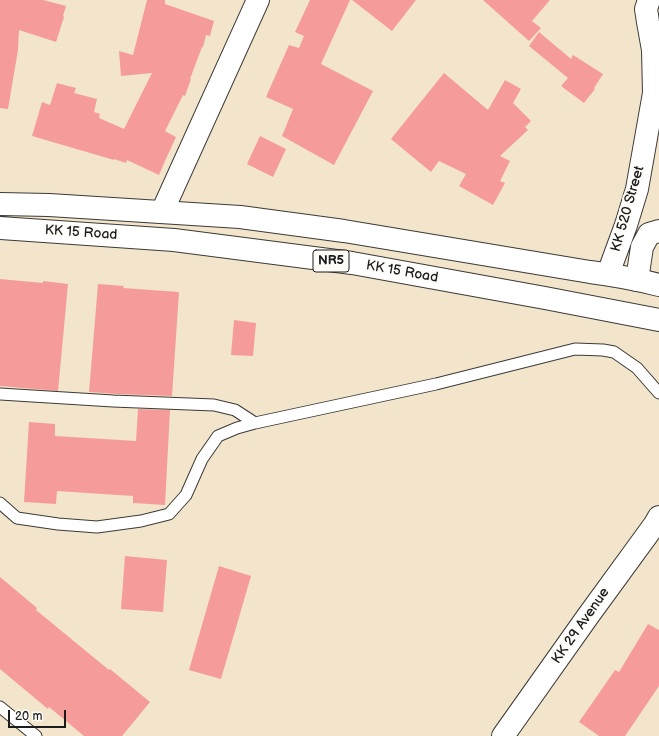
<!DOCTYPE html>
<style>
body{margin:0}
#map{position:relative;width:659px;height:736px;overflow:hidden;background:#f2e5cb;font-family:"Balsamiq Sans",sans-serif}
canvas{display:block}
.scale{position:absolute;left:8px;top:710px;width:58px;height:18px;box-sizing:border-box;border:2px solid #1c1c1c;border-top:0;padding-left:5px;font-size:12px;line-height:14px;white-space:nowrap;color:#1c1c1c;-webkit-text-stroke:3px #fdfcf7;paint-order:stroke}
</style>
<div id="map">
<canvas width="659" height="736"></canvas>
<div class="scale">20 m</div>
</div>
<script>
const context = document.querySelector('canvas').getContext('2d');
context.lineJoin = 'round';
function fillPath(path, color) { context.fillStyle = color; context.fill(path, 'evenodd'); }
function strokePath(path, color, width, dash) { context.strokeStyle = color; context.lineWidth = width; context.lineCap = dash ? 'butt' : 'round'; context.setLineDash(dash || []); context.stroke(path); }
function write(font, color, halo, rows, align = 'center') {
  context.font = font + ' "Balsamiq Sans",sans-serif'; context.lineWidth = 4; context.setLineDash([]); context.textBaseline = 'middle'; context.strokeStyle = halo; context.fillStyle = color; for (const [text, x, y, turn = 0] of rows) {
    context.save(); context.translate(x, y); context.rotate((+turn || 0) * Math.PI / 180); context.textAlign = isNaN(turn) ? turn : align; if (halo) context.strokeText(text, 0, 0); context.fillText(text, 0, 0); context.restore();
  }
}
const building = new Path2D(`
 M 0,0 L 43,0 L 66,6 L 63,16 L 64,17 L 56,42 L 19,30 L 18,50 L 8,109 L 0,108 Z
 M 147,0 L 165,0 L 165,4 L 214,21 L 210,36 L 206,35 L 203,47 L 202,47 L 190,79 L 191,79 L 185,96 L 183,95 L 165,131 L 176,137 L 165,161 L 159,175 L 127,160 L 126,163 L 114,159 L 114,160 L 32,136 L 42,102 L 50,105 L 57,83 L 76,88 L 74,93 L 97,99 L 94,112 L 100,114 L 99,118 L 124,129 L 152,73 L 121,76 L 119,51 L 133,55 Z
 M 310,0 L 350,0 L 321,64 L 373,91 L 334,165 L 282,136 L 293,109 L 266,97 L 289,45 L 299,48 L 304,36 L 295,32 Z
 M 352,0 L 416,0 L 392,31 Z
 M 483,0 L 550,0 L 532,21 L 541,28 L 529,41 Z
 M 539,32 L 571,59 L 573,55 L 603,74 L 594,88 L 595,89 L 584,103 L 561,86 L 568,78 L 529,46 Z
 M 444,73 L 488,110 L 505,80 L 521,89 L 513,103 L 531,121 L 525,127 L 528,130 L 500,156 L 510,161 L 500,181 L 505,183 L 493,205 L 459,186 L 466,174 L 439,161 L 431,172 L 391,139 Z
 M 260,136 L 286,149 L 273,177 L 247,164 Z
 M 0,279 L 43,283 L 43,281 L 68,284 L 58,391 L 0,386 Z
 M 98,284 L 124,286 L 123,288 L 179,292 L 172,396 L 116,394 L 89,392 Z
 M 234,320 L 256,323 L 253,356 L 231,355 Z
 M 138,409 L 170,410 L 165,505 L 133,503 L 133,496 L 57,491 L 56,504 L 24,502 L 29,422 L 55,424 L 55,436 L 136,441 Z
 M 125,556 L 167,560 L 163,612 L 121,609 Z
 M 219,566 L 251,576 L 221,679 L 189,670 Z
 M 0,577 L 37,608 L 36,610 L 109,670 L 110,669 L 150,702 L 122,736 L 84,736 L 49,707 L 48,709 L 0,669 Z
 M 648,624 L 659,630 L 659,686 L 625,736 L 599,736 L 579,722 L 615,670 L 619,672 Z`);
const service = new Path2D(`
 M 0,394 L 113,401 L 214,405 L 235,410 L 255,423
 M 0,503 L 17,518 L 58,524 L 97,527 L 141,521 L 169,514 L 186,495 L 202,459 L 218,436 L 237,428 L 255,423 L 436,384 L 575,349 L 603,350 L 614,352 L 637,368 L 659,393
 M 0,707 L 36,736`);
const minor = new Path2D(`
 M 162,212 L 258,0
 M 608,274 L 626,225 L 637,189 L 654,93 L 653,50 L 648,22 L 646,9 L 649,0
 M 637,280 L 642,247 L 649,234 L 659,231
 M 503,736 L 588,616 L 655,524 L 659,517`);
const trunk = new Path2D(`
 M 0,204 L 49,205 L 240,217 L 344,231 L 590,272 C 614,275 636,279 659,285
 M 0,228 L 174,240 L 352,263 L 545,298 L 659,320`);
const shields = [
 [331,261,36]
];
const shieldNames = [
 ["NR5",331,261]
];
const streetNames = [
 ["KK 520 Street",628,209,-74],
 ["KK 15 Road",81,233,4],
 ["KK 15 Road",402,272,10],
 ["KK 29 Avenue",581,626,-55]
];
fillPath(building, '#f59c9b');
strokePath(service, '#3c3a36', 13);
strokePath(minor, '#3c3a36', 24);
strokePath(trunk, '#3c3a36', 24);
strokePath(service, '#fff', 11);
strokePath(minor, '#fff', 22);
strokePath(trunk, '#fff', 22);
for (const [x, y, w] of shields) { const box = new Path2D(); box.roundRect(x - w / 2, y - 11, w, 22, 3); context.fillStyle = '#fdfcf7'; context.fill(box); strokePath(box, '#1c1c1c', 1); }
write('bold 13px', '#1c1c1c', null, shieldNames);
write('14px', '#1c1c1c', '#fdfcf7', streetNames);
</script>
